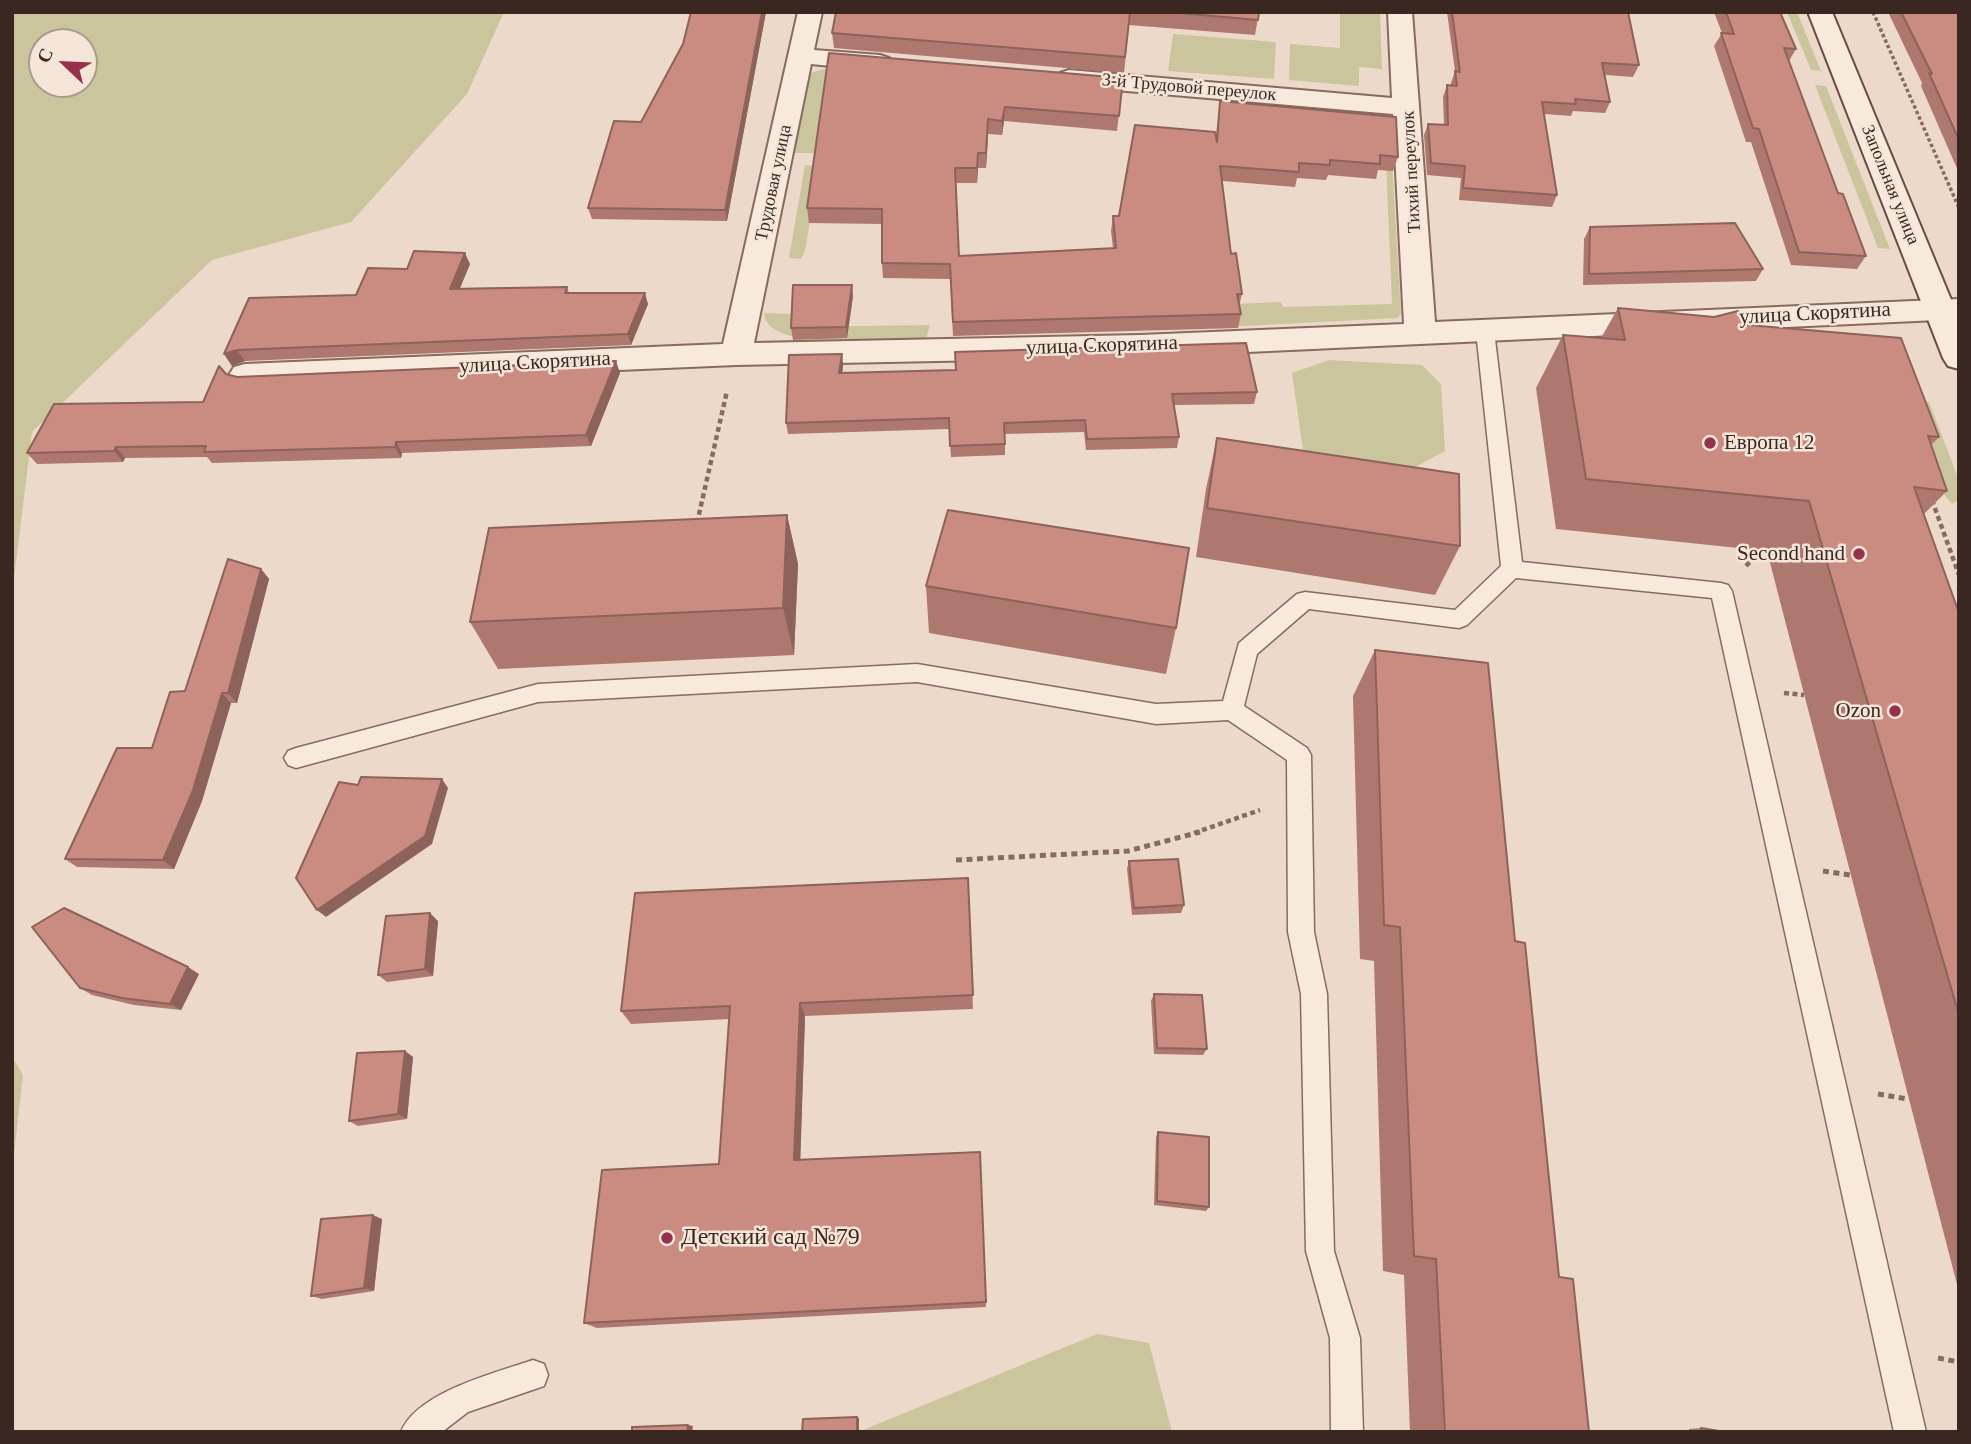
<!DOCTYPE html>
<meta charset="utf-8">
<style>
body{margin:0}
#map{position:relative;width:1971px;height:1444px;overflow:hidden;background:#edd9c9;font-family:"Times New Roman",serif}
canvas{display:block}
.frame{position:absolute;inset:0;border:14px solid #3a2721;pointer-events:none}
.north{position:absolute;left:28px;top:28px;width:70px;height:70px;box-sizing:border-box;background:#f5e5d9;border:2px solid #aa998f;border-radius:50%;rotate:293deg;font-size:19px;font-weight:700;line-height:28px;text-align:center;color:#3a2721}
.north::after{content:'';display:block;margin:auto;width:24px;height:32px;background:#96314c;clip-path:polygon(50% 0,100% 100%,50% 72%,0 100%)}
</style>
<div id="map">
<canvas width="1971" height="1444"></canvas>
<div class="frame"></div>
<div class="north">С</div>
</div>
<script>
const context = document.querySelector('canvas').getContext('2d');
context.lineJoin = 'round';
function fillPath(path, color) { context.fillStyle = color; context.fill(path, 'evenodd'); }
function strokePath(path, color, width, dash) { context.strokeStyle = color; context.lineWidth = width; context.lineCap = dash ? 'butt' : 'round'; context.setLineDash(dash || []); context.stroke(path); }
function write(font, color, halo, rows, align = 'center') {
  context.font = font + ' "Times New Roman",serif'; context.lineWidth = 5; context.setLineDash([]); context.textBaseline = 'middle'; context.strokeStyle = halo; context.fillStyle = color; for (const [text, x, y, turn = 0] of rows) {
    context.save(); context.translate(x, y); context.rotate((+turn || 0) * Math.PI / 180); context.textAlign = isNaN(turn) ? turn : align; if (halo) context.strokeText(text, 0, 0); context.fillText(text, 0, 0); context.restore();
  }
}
const green = new Path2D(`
 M 12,12 L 504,12 L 467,94 L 351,222 L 212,260 L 32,432 L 12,595 ZM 42,42 L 84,42 L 84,84 L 42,84 Z
 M 1340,12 L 1380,12 L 1382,69 L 1359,67 L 1359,86 L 1289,80 L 1290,44 L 1340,48 Z
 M 1787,12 L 1797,12 L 1821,71 L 1811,70 Z
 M 1173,34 L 1276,42 L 1274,79 L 1168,71 Z
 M 829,68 L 821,153 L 790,153 L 805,81 L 813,72 Z
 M 1815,85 L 1826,86 L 1890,249 L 1878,248 Z
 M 1386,162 L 1392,162 L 1401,313 L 1398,318 L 1168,330 L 1163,307 L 1281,302 L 1283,307 L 1392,304 Z
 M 805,165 L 819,166 L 805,251 L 801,259 L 789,258 Z
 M 764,313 L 792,314 L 791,327 L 930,325 L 926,339 C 897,339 765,354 764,313 Z
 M 1329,360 L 1422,365 L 1441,384 L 1445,451 L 1397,477 L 1305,464 L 1292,373 Z
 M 1909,395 L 1929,402 L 1959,480 L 1959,500 L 1952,504 L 1941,491 Z
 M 12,1056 L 23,1075 L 12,1172 Z
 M 1097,1334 L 1149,1343 L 1172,1432 L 858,1432 Z`);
const pathFar2 = new Path2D(`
 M 1873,12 L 1959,208`);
const pathFar1 = new Path2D(`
 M 1932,500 L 1959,575
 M 697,523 L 727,391
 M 1746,566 L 1765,547
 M 1784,693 L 1804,695
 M 1194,833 L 1260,810`);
const path = new Path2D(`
 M 956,860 L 1128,851 L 1200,832
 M 1823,871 L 1850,875
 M 1878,1094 L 1908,1099
 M 1938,1358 L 1959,1362`);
const lane = new Path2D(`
 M 1485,325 L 1494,331 L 1522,562 L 1721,583 L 1728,585 L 1732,591 L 1926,1432 L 1894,1432 L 1712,598 L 1516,578 L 1467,625 L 1459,628 L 1309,609 L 1257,654 L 1244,706 L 1307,748 L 1311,755 L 1314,932 L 1327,994 L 1334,1251 L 1360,1338 L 1363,1432 L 1331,1432 L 1330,1338 L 1306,1251 L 1301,994 L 1288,932 L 1287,760 L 1228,720 L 1156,724 L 917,682 L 538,702 L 296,768 L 288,765 L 284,758 L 288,751 L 296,748 L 538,684 L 917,664 L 1156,704 L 1223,701 L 1239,643 L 1297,594 L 1305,592 L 1455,610 L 1501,566 L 1476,331 Z
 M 533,1360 L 544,1364 L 548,1375 L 544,1386 L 468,1412 L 442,1432 L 401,1432 C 417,1392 495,1373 533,1360 Z`);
const street = new Path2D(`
 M 798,12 L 822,12 L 814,50 L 880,55 L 889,58 L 893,63 L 889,68 L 880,71 L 811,64 L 754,343 L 1140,335 L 1404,324 L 1393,114 L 1069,86 L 1060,83 L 1056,78 L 1060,73 L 1069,70 L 1392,98 L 1388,12 L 1412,12 L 1435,322 L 1959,299 L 1959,319 L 1140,357 L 736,365 L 245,386 L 234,383 L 229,375 L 234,367 L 245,364 L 723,344 Z`);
const secondary = new Path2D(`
 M 1808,12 L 1832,12 L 1959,319 L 1959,369 L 1948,366 L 1943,358 Z`);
const wall = new Path2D(`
 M 691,12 L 766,12 L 727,221 L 592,219 L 588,208 L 641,122 L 683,44 Z
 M 836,12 L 1259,12 L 1255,35 L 1129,25 L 1124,73 L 834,48 L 832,33 Z
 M 1447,12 L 1628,12 L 1639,65 L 1633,77 L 1605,75 L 1610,102 L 1605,113 L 1573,111 L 1571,116 L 1544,114 L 1557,195 L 1552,207 L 1459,200 L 1461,178 L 1427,175 L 1424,135 L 1428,124 L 1444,125 L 1443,97 L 1447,85 L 1451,86 L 1451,83 L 1455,71 Z
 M 1714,12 L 1780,12 L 1796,49 L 1789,61 L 1838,193 L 1866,256 L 1857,269 L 1791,265 L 1751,142 L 1746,142 L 1714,46 L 1722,33 Z
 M 1888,12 L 1959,12 L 1959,173 L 1921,86 L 1922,83 Z
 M 829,53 L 1123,78 L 1117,131 L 1004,121 L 1002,135 L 988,134 L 986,168 L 978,168 L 977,183 L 956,183 L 959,256 L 1113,248 L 1111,231 L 1113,216 L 1119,216 L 1216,135 L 1220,101 L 1398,157 L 1393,171 L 1378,170 L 1376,179 L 1328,175 L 1326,180 L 1297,178 L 1295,187 L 1222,181 L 1231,254 L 1242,294 L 1239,306 L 1241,314 L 1238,328 L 953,336 L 950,279 L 883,278 L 882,263 L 882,224 L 809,223 L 807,208 Z
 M 1590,227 L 1763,269 L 1756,281 L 1583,285 L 1584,239 Z
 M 470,264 L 460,288 L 567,287 L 569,293 L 648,304 L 631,345 L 245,361 L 232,366 L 224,354 L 356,295 L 407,269 Z
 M 853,296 L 847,338 L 793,340 L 791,328 Z
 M 1618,308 L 1748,325 L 1939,437 L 1931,445 L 1947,491 L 1924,514 L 1959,613 L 1959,1292 L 1767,551 L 1556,529 L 1536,388 L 1563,335 L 1601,338 Z
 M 842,354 L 843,366 L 842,373 L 1257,392 L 1254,404 L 1174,405 L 1179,437 L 1177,448 L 1086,450 L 1084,432 L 1005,434 L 1005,455 L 951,457 L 949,429 L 788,434 L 786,423 Z
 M 620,373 L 591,446 L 402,453 L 401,458 L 212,463 L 207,457 L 125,458 L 123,462 L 37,464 L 27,453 L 203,402 L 226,374 L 237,377 Z
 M 1217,438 L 1460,546 L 1435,595 L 1196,557 L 1206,489 Z
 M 787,515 L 798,564 L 794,655 L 498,669 L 470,622 Z
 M 261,569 L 269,579 L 237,703 L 231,703 L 202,801 L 174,869 L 77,867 L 65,859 L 152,748 L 185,691 Z
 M 926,586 L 1176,628 L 1166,674 L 929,633 Z
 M 1375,650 L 1515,941 L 1559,1277 L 1589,1432 L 1410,1432 L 1404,1275 L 1383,1271 L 1374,961 L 1360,959 L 1353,696 Z
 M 1129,861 L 1184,905 L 1181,913 L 1132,915 L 1127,869 Z
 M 968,878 L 973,1009 L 805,1016 L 800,1160 L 980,1152 L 986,1307 L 597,1328 L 584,1323 L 719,1164 L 729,1019 L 631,1024 L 621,1011 Z
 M 438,921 L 433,976 L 387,982 L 378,975 Z
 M 199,974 L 181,1010 L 134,1005 L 92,995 L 80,988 Z
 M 1154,994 L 1207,1049 L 1203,1055 L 1154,1054 L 1151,1001 Z
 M 405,1051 L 413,1057 L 407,1119 L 358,1126 L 349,1121 Z
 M 1158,1132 L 1209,1207 L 1206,1211 L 1154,1205 L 1156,1137 Z
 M 382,1219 L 374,1291 L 322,1299 L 311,1296 Z
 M 1701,1428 L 1725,1432 L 1689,1432 L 1689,1429 Z`);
const shadedWall = new Path2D(`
 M 762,12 L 766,12 L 727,221 L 725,210 Z
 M 1005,107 L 1004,121 L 1002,135 L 1002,121 Z
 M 988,119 L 988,134 L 986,168 L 986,153 Z
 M 978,153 L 978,168 L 977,183 L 977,168 Z
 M 465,253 L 470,264 L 455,300 L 450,289 Z
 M 852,285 L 853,296 L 847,338 L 846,327 Z
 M 645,293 L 648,304 L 631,345 L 628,334 Z
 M 237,350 L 245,361 L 232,366 L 224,354 Z
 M 842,354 L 843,366 L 841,384 L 839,373 Z
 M 616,361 L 620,373 L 591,446 L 586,435 Z
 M 396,442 L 402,453 L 401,458 L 395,447 Z
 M 116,447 L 125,458 L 123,462 L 114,451 Z
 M 787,515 L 798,564 L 794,655 L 783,608 Z
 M 261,569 L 269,579 L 237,703 L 228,693 Z
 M 222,693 L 231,703 L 202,801 L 174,869 L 163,860 Z
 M 442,779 L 448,788 L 432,844 L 326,917 L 317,910 Z
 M 430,913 L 438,921 L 433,976 L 425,969 Z
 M 188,967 L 199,974 L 181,1010 L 170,1004 Z
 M 800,1003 L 805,1016 L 800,1170 L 794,1160 Z
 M 405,1051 L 413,1057 L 407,1119 L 398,1114 Z
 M 373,1215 L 382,1219 L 374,1291 L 364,1288 Z
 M 857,1417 L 859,1418 L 859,1432 L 857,1432 Z
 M 688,1425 L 693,1426 L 692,1432 L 687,1432 Z`);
const building = new Path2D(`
 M 691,12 L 762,12 L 725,210 L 588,208 L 614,121 L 641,122 L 683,44 Z
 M 836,12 L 1130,12 L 1125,57 L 832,33 Z
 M 1168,12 L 1259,12 L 1258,20 Z
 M 1452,12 L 1628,12 L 1639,65 L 1602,63 L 1610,102 L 1575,99 L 1576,104 L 1542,102 L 1557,195 L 1463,188 L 1465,166 L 1431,163 L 1428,124 L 1448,125 L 1447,85 L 1457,86 L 1455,71 L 1460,72 Z
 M 1726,12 L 1780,12 L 1796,49 L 1784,48 L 1838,193 L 1843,194 L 1866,256 L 1799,252 L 1759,129 L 1753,128 L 1721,33 L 1734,34 Z
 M 1901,12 L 1959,12 L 1959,140 L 1929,73 L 1932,74 Z
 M 829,53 L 1123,78 L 1119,116 L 1005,107 L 1002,121 L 988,119 L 986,153 L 978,153 L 977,168 L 955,168 L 959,256 L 1116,248 L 1113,216 L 1119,216 L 1135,125 L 1215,132 L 1217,142 L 1220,101 L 1396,117 L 1398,157 L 1380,155 L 1380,164 L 1330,160 L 1330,165 L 1299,163 L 1299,172 L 1220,166 L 1231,254 L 1236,253 L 1242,294 L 1237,294 L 1241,314 L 953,322 L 950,264 L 882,263 L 882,209 L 807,208 Z
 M 1735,223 L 1763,269 L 1589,274 L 1590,227 Z
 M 414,251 L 465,253 L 450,289 L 567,287 L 565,293 L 645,293 L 628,334 L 237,350 L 224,354 L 249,298 L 356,295 L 368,268 L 407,269 Z
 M 793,285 L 852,285 L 846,327 L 791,328 Z
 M 1618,308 L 1714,317 L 1738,311 L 1748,325 L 1901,338 L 1939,437 L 1928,436 L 1947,491 L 1914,487 L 1959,613 L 1959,1015 L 1809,501 L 1586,479 L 1563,335 L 1625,340 Z
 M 1246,343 L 1257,392 L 1172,394 L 1179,437 L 1087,439 L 1085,420 L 1004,423 L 1005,444 L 950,446 L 949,418 L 786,423 L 789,355 L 842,354 L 839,373 L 956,370 L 955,352 Z
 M 616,361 L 586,435 L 396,442 L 395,447 L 204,452 L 206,446 L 116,447 L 114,451 L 27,453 L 54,404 L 203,402 L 219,366 L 226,374 L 237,377 Z
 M 1217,438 L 1459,474 L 1460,546 L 1207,508 Z
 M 948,510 L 1189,548 L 1176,628 L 926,586 Z
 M 787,515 L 783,608 L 470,622 L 489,528 Z
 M 228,559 L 261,569 L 228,693 L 222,693 L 192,793 L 163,860 L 65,859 L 117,748 L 152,748 L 170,692 L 185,691 Z
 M 1375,650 L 1488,663 L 1515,941 L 1525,943 L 1559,1277 L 1573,1279 L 1589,1432 L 1445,1432 L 1436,1259 L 1414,1256 L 1400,927 L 1384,925 Z
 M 361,777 L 442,779 L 425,836 L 317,910 L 296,878 L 339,782 L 358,785 Z
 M 1178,859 L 1184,905 L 1134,908 L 1129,861 Z
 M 968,878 L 973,995 L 800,1003 L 794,1160 L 980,1152 L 986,1302 L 584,1323 L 602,1170 L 719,1164 L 730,1006 L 621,1011 L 635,893 Z
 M 64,908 L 188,967 L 170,1004 L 122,998 L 80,988 L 32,927 Z
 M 430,913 L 425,969 L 378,975 L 386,916 Z
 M 1154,994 L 1202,995 L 1207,1049 L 1157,1048 Z
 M 405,1051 L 398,1114 L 349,1121 L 357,1053 Z
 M 1158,1132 L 1209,1137 L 1209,1207 L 1157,1201 Z
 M 373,1215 L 364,1288 L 311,1296 L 321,1219 Z
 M 857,1417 L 857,1432 L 802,1432 L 803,1419 Z
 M 688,1425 L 687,1432 L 632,1432 L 632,1427 Z
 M 1701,1428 L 1725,1432 L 1702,1432 Z`);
const markers = [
 [1710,443,7,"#96314c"],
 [1859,554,7,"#96314c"],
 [1895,711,7,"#96314c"],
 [667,1238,7,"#96314c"]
];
const farStreetnames = [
 ["3-й Трудовой переулок",1189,88,5],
 ["Тихий переулок",1412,172,-93],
 ["Трудовая улица",774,183,-78],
 ["Запольная улица",1890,185,68]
];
const streetNames = [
 ["улица Скорятина",1815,314,-3],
 ["улица Скорятина",1102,346,-2],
 ["улица Скорятина",535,363,-3]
];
const poiNames = [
 ["Европа 12",1724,443,"left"],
 ["Second hand",1845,554],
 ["Ozon",1881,711]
];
const nearPoinames = [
 ["Детский сад №79",681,1238]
];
fillPath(green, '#cbc59d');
strokePath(lane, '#896a5e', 3);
strokePath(street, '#896a5e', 4);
strokePath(secondary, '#6b4b41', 4);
strokePath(pathFar2, '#896a5e', 3.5, [3.5, 2.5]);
strokePath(pathFar1, '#896a5e', 4.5, [5, 3.5]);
strokePath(path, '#896a5e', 5, [6, 4.5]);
fillPath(lane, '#f8e9dd');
fillPath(street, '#f8e9dd');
fillPath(secondary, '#f8e9dd');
fillPath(wall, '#ae786f');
fillPath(shadedWall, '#8d625a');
fillPath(building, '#ca8c81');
strokePath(building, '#8d625a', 2);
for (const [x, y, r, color] of markers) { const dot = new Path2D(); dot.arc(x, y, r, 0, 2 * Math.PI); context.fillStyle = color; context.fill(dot); strokePath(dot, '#f5e5d9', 2.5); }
write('18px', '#3a2721', '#f5e5d9', farStreetnames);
write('21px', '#3a2721', '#f5e5d9', streetNames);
write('21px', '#3a2721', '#f5e5d9', poiNames, 'right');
write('24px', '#3a2721', '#f5e5d9', nearPoinames, 'left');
</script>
